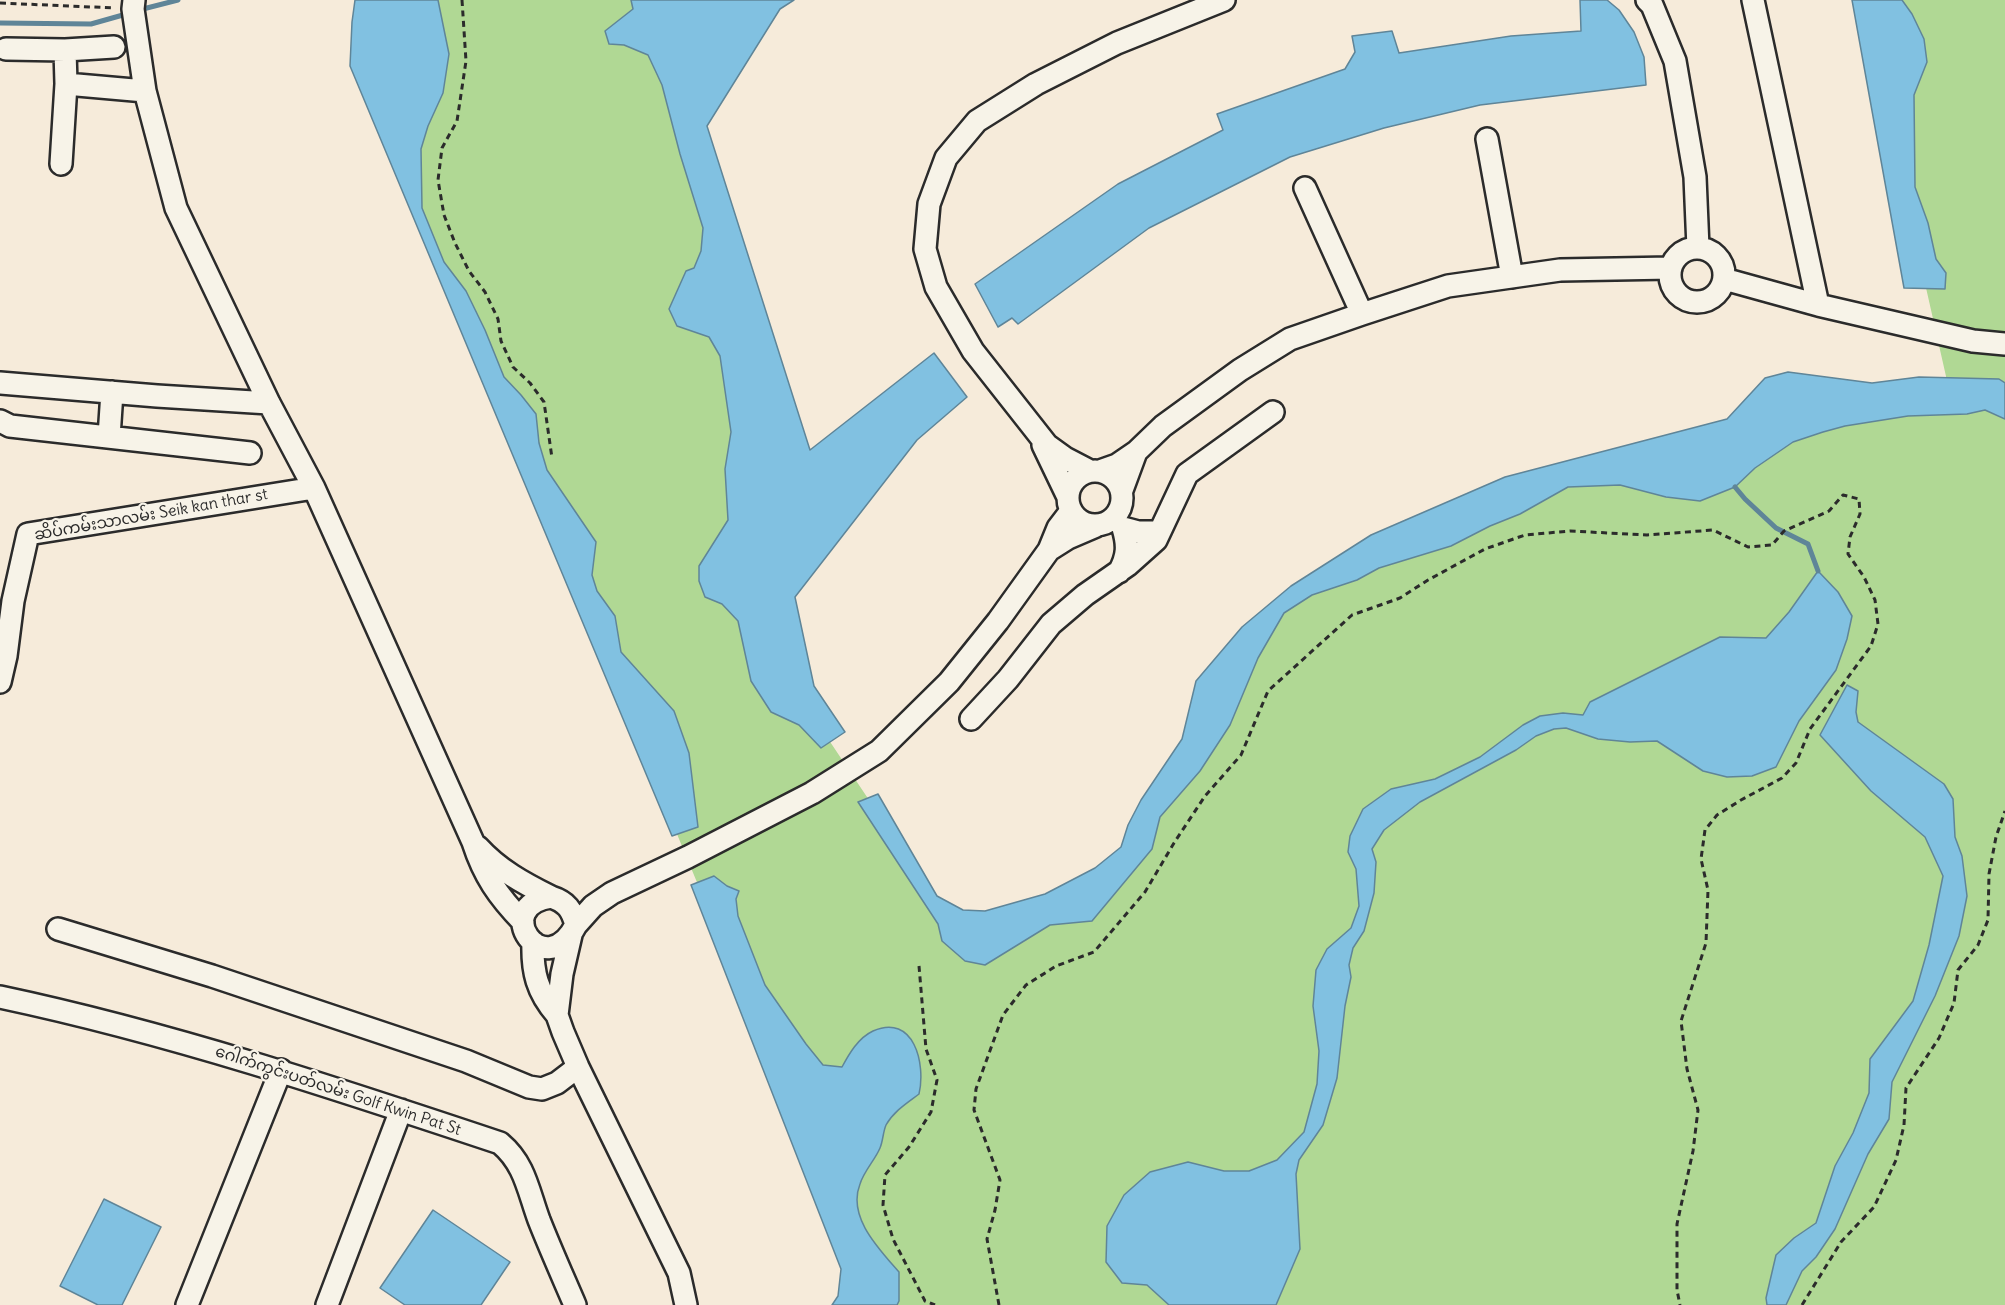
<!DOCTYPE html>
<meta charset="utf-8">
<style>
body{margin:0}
canvas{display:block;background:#f6ebda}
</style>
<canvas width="2005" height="1305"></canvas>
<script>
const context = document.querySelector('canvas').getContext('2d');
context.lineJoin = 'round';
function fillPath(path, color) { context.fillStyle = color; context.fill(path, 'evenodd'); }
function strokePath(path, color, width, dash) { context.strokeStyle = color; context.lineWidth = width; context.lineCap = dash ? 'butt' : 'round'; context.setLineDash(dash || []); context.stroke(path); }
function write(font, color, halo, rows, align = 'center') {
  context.font = font + ' Delius,"Noto Sans Myanmar",sans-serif'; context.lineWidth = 4.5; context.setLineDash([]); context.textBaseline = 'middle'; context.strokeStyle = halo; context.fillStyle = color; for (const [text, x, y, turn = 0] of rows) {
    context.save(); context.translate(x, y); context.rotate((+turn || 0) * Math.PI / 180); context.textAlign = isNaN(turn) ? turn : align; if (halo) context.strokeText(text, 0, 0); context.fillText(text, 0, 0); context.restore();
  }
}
const green = new Path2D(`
 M 360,0 L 648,0 L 787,437 L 778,664 L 954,927 L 1120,868 L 1282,603 L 1559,475 L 1950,394 L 1861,0 L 2005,0 L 2005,1305 L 849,1305 L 857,1268 L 360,70 Z`);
const water = new Path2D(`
 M 355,0 L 438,0 L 449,54 L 443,93 L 428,126 L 421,149 L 422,208 L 444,262 L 466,291 L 485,330 L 504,377 L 521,395 L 536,414 L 539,443 L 547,470 L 596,542 L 592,575 L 597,591 L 615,616 L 621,652 L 674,711 L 689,753 L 698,827 L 672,836 L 350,66 L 352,22 Z
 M 631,0 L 794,0 L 780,9 L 707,126 L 810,450 L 934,353 L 967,397 L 917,440 L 795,597 L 814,686 L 845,732 L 821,748 L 799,725 L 771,712 L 751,681 L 738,621 L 722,604 L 705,597 L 699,581 L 699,566 L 728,520 L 725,469 L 731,432 L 720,356 L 709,337 L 677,326 L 669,309 L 686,271 L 694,268 L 701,251 L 703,228 L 680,154 L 662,85 L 648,55 L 624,45 L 609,44 L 605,31 L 633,9 Z
 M 1580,0 L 1607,0 L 1619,10 L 1634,32 L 1644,57 L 1646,85 L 1480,105 L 1384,128 L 1290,157 L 1149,228 L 1018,324 L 1012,318 L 998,327 L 975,284 L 1118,184 L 1223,130 L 1217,114 L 1345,69 L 1355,52 L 1352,36 L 1392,31 L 1399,53 L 1511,36 L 1581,31 Z
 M 1852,0 L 1902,0 L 1912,14 L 1924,39 L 1927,62 L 1914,95 L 1915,187 L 1928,223 L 1936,259 L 1946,273 L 1945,289 L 1904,288 Z
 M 1788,372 L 1872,383 L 1919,377 L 1999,379 L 2005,383 L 2005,419 L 1985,410 L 1967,414 L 1908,416 L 1845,426 L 1823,432 L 1793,442 L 1755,468 L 1735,487 L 1700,501 L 1666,497 L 1620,485 L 1568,487 L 1520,514 L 1490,526 L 1451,546 L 1379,568 L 1357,580 L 1312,595 L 1284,613 L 1258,658 L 1230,725 L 1200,771 L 1160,817 L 1152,849 L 1092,921 L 1050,925 L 985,965 L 965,961 L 942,941 L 938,924 L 858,802 L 878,794 L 937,896 L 963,910 L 985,911 L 1045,894 L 1095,868 L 1121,847 L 1128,825 L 1141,800 L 1182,739 L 1196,681 L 1242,627 L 1291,586 L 1371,535 L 1505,477 L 1727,419 L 1765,378 Z
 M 1818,571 L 1838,592 L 1852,616 L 1847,639 L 1836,670 L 1799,721 L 1776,767 L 1752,776 L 1727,777 L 1703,771 L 1657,741 L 1630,742 L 1598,739 L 1566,728 L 1554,729 L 1536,736 L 1516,750 L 1420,802 L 1384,830 L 1372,849 L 1376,862 L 1374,893 L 1364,931 L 1353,948 L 1349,965 L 1351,977 L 1345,1006 L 1337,1078 L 1323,1125 L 1299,1160 L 1296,1174 L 1300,1249 L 1276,1305 L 1169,1305 L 1147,1285 L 1122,1283 L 1106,1262 L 1107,1226 L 1124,1195 L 1150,1172 L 1188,1162 L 1224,1171 L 1249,1171 L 1277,1160 L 1304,1132 L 1317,1084 L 1319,1051 L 1313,1006 L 1316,970 L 1327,949 L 1351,928 L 1359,906 L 1356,869 L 1348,852 L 1350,836 L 1363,809 L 1391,789 L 1435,779 L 1480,757 L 1523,725 L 1540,716 L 1563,713 L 1583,715 L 1590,702 L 1720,637 L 1766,638 L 1789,612 Z
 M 1847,685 L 1858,691 L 1856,712 L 1858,722 L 1944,784 L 1953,799 L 1955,837 L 1962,856 L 1967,896 L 1959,936 L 1935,996 L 1892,1082 L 1889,1119 L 1868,1154 L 1835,1229 L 1816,1257 L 1802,1271 L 1786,1305 L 1767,1305 L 1766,1298 L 1776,1255 L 1794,1238 L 1816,1223 L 1835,1166 L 1853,1133 L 1869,1093 L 1870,1059 L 1913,1001 L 1929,945 L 1943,876 L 1925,837 L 1871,791 L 1820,735 Z
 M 714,876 L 727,886 L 739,891 L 736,899 L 738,916 L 765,985 L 806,1044 L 823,1065 L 842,1067 C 849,1054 858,1038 873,1031 C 914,1013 926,1064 919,1094 C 907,1103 894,1111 886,1125 C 883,1132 883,1141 880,1148 C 875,1160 864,1171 860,1184 C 847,1217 879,1249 899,1272 L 899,1301 L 897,1305 L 832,1305 L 838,1296 L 841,1269 L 691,885 Z
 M 104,1199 L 161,1227 L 122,1305 L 98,1305 L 60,1286 Z
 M 433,1210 L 510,1262 L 481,1305 L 405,1305 L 380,1288 Z`);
const stream = new Path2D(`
 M 139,10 L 178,0
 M 0,23 L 91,24 L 130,13
 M 1735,487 L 1745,499 L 1776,528 L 1808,544 L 1818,571`);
const path = new Path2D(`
 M 462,0 L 466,61 L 457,121 L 442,148 L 438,180 L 444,215 L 455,243 L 469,271 L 485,292 L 498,319 L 501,341 L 513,367 L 530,383 L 544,402 L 552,458
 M 0,3 L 115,8
 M 919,966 L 926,1049 L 937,1080 L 931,1112 L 909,1147 L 885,1175 L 883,1205 L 893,1239 L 925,1301 L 935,1305
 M 999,1305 L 987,1239 L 995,1210 L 1000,1180 L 974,1110 L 976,1089 L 1003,1015 L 1026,985 L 1056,966 L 1094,952 L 1145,892 L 1174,843 L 1205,796 L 1241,755 L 1268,691 L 1352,615 L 1400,598 L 1428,580 L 1485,549 L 1525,535 L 1570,531 L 1647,535 L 1713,530 L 1748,547 L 1772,545 L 1784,531 L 1829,511 L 1843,495 L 1859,499 L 1860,514 L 1850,537 L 1848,554 L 1864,577 L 1875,600 L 1878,624 L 1871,646 L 1810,729 L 1796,763 L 1782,778 L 1741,800 L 1717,815 L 1705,830 L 1701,859 L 1708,890 L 1706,943 L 1681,1021 L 1687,1069 L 1698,1110 L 1693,1151 L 1677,1224 L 1677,1290 L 1680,1305
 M 1802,1305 L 1841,1242 L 1874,1207 L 1896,1160 L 1904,1125 L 1906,1088 L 1939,1038 L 1954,1003 L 1958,970 L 1978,945 L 1988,920 L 1989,874 L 1996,837 L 2005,811`);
const minor = new Path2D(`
 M 134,0 L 133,9 L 145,91 L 176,208 L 269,403 L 314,488 L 473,842 C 484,876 498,896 523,922
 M 1647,0 L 1652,5 L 1675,61 L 1695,177 L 1698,248
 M 1753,0 L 1818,305
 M 6,49 L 65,50
 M 66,84 L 65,50 L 114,47
 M 1487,139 L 1512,277
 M 61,164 L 66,84 L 145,91
 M 1305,188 L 1362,314
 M1670 275a27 27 0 1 1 54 0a27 27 0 1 1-54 0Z
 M 1724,279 L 1818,305 L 1973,341 L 2005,344
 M 0,383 L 157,396 L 269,403
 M 0,421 L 10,426 L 250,453
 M 109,437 L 112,392
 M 1043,445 L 1068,497
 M 1136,452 L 1163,426 L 1240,370 L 1290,339 L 1362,314 L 1448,286 L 1560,270 L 1671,268
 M1068 498a27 27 0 1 1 54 0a27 27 0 1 1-54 0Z
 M 1090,471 L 1065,458 L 1047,445 L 973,351 L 936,287 L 925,249 L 929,204 L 946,158 L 977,121 L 1036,84 L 1117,43 L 1224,0
 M 1100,471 L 1117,465 L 1136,452 L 1122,490
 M 1071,511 L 1058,528 L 1049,550 L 1068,538 L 1096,526
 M 1119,572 C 1128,556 1128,545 1123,528 L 1138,532 L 1159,532
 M 0,682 L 6,656 L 13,601 L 28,534 L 314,488
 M 971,719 L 1008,679 L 1051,624 L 1085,595 L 1128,565 L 1156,540 L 1187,474 L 1273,412
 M 478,847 C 499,870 523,883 551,897
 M 551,897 C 567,902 572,910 576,925 C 544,986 489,906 551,897 Z
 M 576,925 L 593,906 L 612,893 L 688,857 L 812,793 L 879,751 L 949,682 L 998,621 L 1049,550
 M 58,929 L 212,976 L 466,1061 L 529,1087 L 542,1089 L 557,1083 L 578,1067
 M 533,942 C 532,972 537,992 557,1015 L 562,974 L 571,935
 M 0,997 C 170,1033 335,1088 500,1143 C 525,1164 528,1190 539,1220 C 550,1248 563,1277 575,1305
 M 557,1015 L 563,1032 L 578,1067 L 679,1273 L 686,1305
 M 187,1305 L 281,1070
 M 327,1305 L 401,1110`);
const streetNames = [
 ["ဆိပ်ကမ်းသာလမ်း Seik kan thar st",151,515,-10],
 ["ဂေါက်ကွင်းပတ်လမ်း Golf Kwin Pat St",338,1091,18]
];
fillPath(green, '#b0d894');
fillPath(water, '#81c1e1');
strokePath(water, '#5f8598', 1.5);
strokePath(stream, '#5f8598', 5);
strokePath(minor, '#2b2b2b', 26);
strokePath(path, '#2b2b2b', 3, [6, 4.5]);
strokePath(minor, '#f7f3e8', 21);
write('16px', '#2b2b2b', '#f7f3e8', streetNames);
</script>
